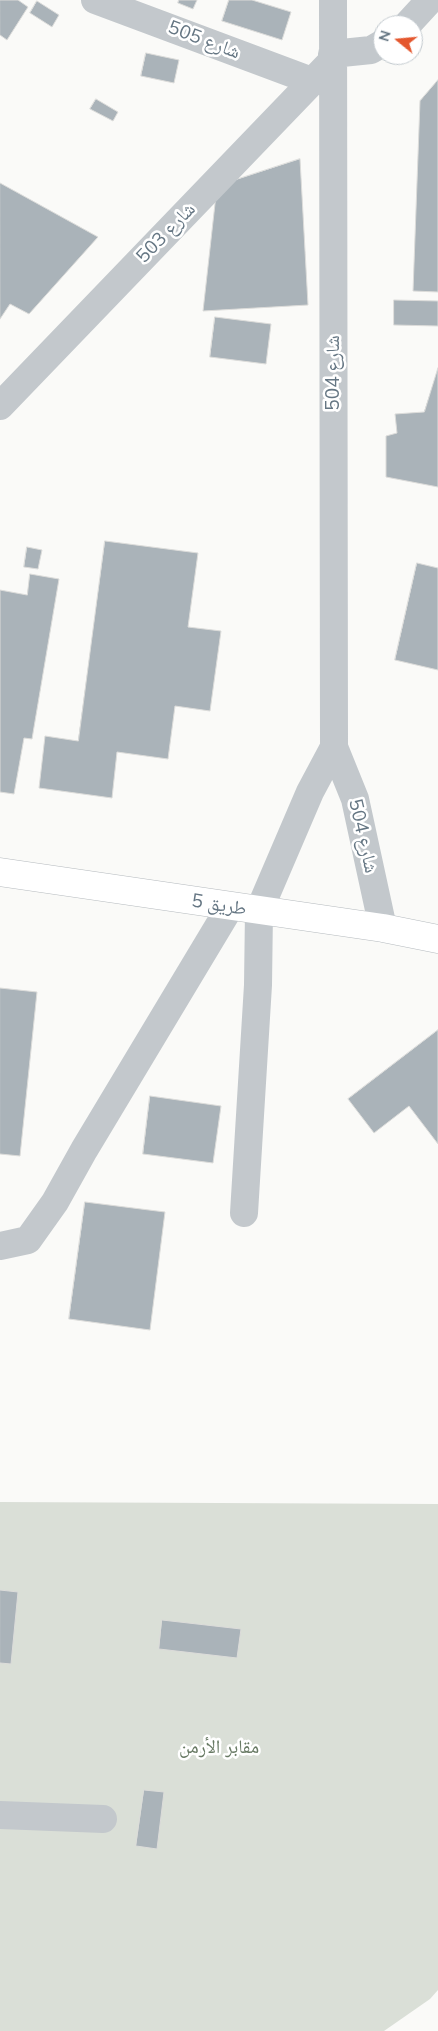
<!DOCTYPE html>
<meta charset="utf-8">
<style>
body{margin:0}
#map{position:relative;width:438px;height:2031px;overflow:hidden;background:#fafaf8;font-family:Mulish,sans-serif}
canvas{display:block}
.north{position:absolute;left:373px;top:15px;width:50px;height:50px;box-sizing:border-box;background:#fff;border:1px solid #c1c8cd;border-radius:50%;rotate:287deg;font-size:14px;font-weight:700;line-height:20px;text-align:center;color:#657683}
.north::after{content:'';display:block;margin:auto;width:18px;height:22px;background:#e4572e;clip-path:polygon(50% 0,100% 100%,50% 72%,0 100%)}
</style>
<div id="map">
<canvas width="438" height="2031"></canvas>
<div class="north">N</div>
</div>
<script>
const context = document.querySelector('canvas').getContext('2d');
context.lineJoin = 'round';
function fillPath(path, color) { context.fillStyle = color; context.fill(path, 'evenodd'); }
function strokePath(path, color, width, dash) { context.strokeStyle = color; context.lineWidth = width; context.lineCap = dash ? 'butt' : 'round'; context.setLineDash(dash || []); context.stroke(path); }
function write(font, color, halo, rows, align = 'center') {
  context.font = font + ' Mulish,"Noto Naskh Arabic",sans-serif'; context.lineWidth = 5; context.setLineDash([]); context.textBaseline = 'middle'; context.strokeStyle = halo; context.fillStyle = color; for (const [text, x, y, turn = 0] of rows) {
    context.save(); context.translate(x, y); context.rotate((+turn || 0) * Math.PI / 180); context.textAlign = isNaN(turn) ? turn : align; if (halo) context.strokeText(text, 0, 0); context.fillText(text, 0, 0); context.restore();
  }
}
const green = new Path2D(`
 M 0,1502 L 438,1504 L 438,1990 L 430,1999 L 384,2031 L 0,2031 Z`);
const building = new Path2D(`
 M 0,0 L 18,0 L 28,7 L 7,40 L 0,35 Z
 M 179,0 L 197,0 L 193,9 L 178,3 Z
 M 229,0 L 252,0 L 291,12 L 282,40 L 222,21 Z
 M 37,1 L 59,15 L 52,27 L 30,13 Z
 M 146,53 L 179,60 L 174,83 L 141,76 Z
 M 438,80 L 438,292 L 413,291 L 420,101 Z
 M 96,99 L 118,112 L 113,121 L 90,109 Z
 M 300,159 L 308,305 L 203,311 L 217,186 Z
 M 0,183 L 98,237 L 29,314 L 10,304 L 0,319 Z
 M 394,300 L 438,301 L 438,326 L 394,325 Z
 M 215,317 L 271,324 L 266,364 L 210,357 Z
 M 438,368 L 438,487 L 386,477 L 386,436 L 397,433 L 395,414 L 424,412 Z
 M 105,541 L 198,553 L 188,627 L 221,631 L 210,711 L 175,706 L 168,759 L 117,752 L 112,798 L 39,788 L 45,736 L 78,741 Z
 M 27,547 L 42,550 L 38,569 L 24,567 Z
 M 417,563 L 438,568 L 438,670 L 395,660 Z
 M 30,574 L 59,579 L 32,739 L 24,738 L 14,794 L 0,792 L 0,590 L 27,595 Z
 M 0,988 L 37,992 L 20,1156 L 0,1154 Z
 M 438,1030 L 438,1144 L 409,1106 L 374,1133 L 348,1099 Z
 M 150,1096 L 221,1106 L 213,1163 L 143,1154 Z
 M 85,1202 L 165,1212 L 150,1330 L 69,1319 Z
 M 0,1590 L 18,1592 L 11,1664 L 0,1663 Z
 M 162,1620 L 241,1629 L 237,1658 L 159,1649 Z
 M 144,1790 L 164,1792 L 157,1849 L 136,1846 Z`);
const minor = new Path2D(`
 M 95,0 L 312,81
 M 333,0 L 334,747 L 355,799 L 383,928
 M 407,25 L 430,0
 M 332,54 L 371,50 L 383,43
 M 0,406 L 332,61
 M 244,1213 L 258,985 L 259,911 L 310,792 L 334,747
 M 0,1246 L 28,1240 L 55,1202 L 84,1150 L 230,907
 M 0,1815 L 103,1819`);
const major = new Path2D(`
 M 0,872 L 383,928 L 438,939`);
const streetNames = [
 ["شارع 505",204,40,21],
 ["شارع 503",166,233,-46],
 ["شارع 504",333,373,-90],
 ["شارع 504",363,836,77],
 ["طريق 5",219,905,9]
];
const parkNames = [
 ["مقابر الأرمن",219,1747]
];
fillPath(green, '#dadfd7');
fillPath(building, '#aab3b9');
strokePath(building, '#dcdcda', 1);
strokePath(major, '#b5babe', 29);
strokePath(minor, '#c3c8cc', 28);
strokePath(major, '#fff', 28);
write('19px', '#657683', '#fff', streetNames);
write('19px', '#687a64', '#fff', parkNames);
</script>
